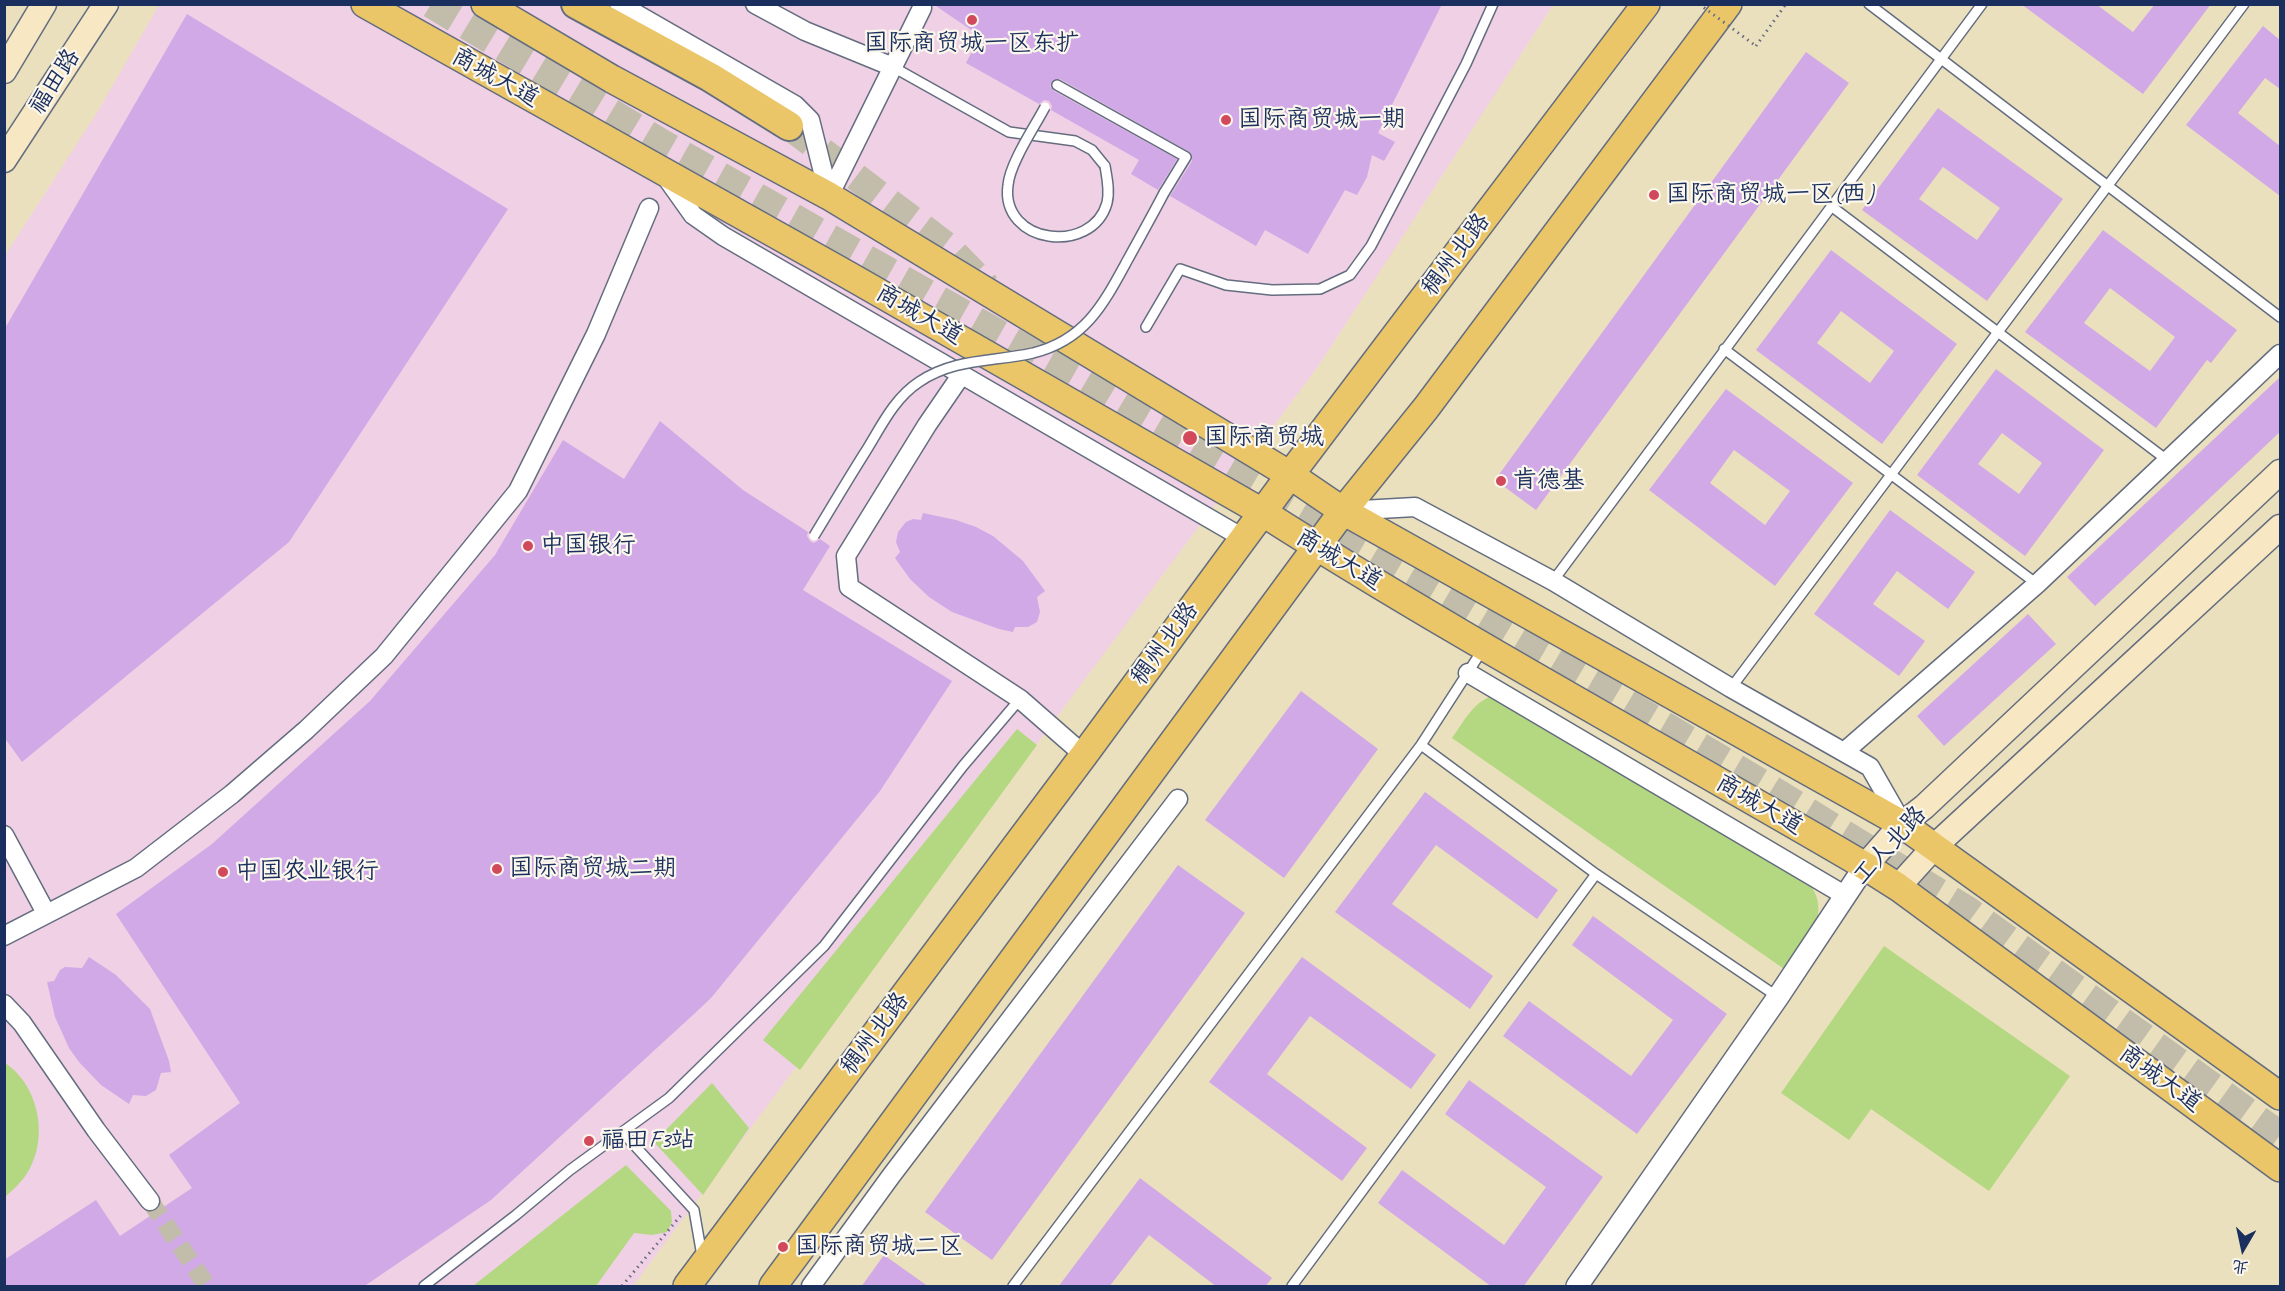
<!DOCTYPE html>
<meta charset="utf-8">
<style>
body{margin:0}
#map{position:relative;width:2285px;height:1291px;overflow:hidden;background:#ebe0bd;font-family:Caveat,"LXGW WenKai TC",sans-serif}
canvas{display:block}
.frame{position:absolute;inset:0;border:6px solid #1b2f5e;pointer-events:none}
.north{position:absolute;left:2213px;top:1219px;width:60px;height:60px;-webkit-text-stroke:4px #fbf7ec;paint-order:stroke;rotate:189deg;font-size:16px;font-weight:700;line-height:24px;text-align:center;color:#1b2f5e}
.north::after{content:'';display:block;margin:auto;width:21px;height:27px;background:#1b2f5e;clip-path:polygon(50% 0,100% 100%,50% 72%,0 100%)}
</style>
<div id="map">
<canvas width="2285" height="1291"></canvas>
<div class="frame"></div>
<div class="north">北</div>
</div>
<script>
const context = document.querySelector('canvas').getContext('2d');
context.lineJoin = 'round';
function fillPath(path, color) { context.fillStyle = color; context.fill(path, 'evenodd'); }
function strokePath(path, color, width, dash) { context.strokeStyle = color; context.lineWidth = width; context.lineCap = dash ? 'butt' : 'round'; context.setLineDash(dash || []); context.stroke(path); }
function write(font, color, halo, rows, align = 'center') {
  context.font = font + ' Caveat,"LXGW WenKai TC",sans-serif'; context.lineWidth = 4.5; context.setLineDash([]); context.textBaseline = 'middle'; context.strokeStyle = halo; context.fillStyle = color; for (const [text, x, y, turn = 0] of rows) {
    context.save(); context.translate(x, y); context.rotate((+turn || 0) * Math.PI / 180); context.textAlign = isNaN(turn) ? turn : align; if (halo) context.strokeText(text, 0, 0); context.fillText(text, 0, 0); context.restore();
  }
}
const built = new Path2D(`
 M 159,5 L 1553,5 L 1319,365 L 633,1286 L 5,1286 L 4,257 L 98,111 Z`);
const green = new Path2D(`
 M 1496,695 L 1807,881 C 1835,913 1805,943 1787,971 L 1452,738 C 1465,720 1474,700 1496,695 Z
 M 1017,729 L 1037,745 L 800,1070 L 763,1040 Z
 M 1884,946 L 2070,1076 L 1989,1191 L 1871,1109 L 1849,1140 L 1781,1093 Z
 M 4,1062 C 37,1084 48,1131 31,1166 C 25,1179 15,1188 5,1197 Z
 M 712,1083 L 749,1128 L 703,1195 L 654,1142 Z
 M 626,1165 L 671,1211 L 672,1222 L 667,1232 L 652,1235 L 634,1233 L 596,1286 L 473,1286 Z`);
const building = new Path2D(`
 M 933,4 L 1442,4 L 1378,133 L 1395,142 L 1384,161 L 1372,155 L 1367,177 L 1357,195 L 1345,190 L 1308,254 L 1265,230 L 1256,246 L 1170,196 L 1192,161 L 1191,153 L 1060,79 L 1053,80 L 1050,86 L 1054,91 L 1177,159 L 1158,190 L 1131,174 L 1139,160 L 1051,110 L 1052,106 L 1049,101 L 1044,100 L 1039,104 L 966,63 L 980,36 Z
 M 2021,4 L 2096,4 L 2133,32 L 2155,4 L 2211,4 L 2143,94 Z
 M 187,14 L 508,209 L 289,542 L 22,762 L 4,737 L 4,330 Z
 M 2263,26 L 2280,40 L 2280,89 L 2265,78 L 2238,113 L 2280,146 L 2280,196 L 2186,125 Z
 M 1806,52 L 1849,83 L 1536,510 L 1495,480 Z
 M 1938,108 L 2063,199 L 1987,301 L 1862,210 ZM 1943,167 L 2000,208 L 1977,240 L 1919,199 Z
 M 2103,230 L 2237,330 L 2211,363 L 2207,360 L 2156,428 L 2025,332 ZM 2110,288 L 2175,337 L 2150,371 L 2084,323 Z
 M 1831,250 L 1957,344 L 1882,444 L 1756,350 ZM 1841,311 L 1894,351 L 1870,383 L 1817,343 Z
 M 1996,369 L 2104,450 L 2025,556 L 1917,475 ZM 2002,433 L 2042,463 L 2019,494 L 1978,464 Z
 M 2280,377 L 2280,432 L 2095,606 L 2067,577 Z
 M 1726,389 L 1853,483 L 1775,586 L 1649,490 ZM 1734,450 L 1790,491 L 1765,525 L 1710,483 Z
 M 660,421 L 743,490 L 808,532 L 807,536 L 810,541 L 814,543 L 820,539 L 830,546 L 803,590 L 952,681 L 880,791 L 711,998 L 694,1014 L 491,1200 L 363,1287 L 4,1287 L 4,1260 L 96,1200 L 120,1236 L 192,1188 L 169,1155 L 240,1103 L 116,914 L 212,844 L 370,701 L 495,555 L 563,440 L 624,479 Z
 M 1890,510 L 1975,572 L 1948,609 L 1897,571 L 1873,604 L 1925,641 L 1899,676 L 1814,614 Z
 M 923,513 L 956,520 L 976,527 L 993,536 L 1023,561 L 1045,591 L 1037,597 L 1040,612 L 1037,622 L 1028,627 L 1015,627 L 1013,632 L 999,629 L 952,612 L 929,597 L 910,579 L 895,558 L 900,552 L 896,542 L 898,532 L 906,522 L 913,519 L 921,520 Z
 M 2028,614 L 2056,644 L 1944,746 L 1917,716 Z
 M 1301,691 L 1378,749 L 1284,878 L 1205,820 Z
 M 1425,792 L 1558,890 L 1537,919 L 1436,845 L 1392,904 L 1493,976 L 1470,1009 L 1335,912 Z
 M 1178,865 L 1245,913 L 992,1260 L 925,1212 Z
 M 1593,916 L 1727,1014 L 1637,1134 L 1503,1036 L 1529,1001 L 1631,1076 L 1673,1020 L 1572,945 Z
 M 89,957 L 116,975 L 150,1009 L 169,1061 L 171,1072 L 161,1073 L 156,1090 L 146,1096 L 133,1095 L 129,1104 L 101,1085 L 79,1062 L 69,1048 L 55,1017 L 47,982 L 54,981 L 60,970 L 65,967 L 82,968 Z
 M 1302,957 L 1436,1055 L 1411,1089 L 1310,1016 L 1267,1074 L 1367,1148 L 1342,1181 L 1209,1082 Z
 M 1469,1080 L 1603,1177 L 1523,1287 L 1492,1287 L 1378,1203 L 1402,1170 L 1504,1245 L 1546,1187 L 1445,1114 Z
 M 1140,1178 L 1272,1278 L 1265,1287 L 1217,1287 L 1149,1235 L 1109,1287 L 1058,1287 Z
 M 884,1255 L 929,1287 L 861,1287 Z`);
const minorTunnel = new Path2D(`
 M 150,1201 L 207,1286`);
const trunkTunnel = new Path2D(`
 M 431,4 L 662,143 L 1081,380 L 1760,782 L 1969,911 L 2280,1135
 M 789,126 L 948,247 L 987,287`);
const path = new Path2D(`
 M 1756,46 L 1786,4
 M 622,1286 L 682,1214`);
const service = new Path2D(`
 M 1869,4 L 2280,317
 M 893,67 L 1009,132 L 1075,141 L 1092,150 L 1105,166
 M 1057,85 L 1186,157 L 1164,193
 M 1831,206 L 2167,460
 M 1146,327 L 1180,269 L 1226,285 L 1272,290 L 1320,289 L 1350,275 L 1371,246 L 1466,64 L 1493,4
 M 1724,349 L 2037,584
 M 1553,581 L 1982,4
 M 1731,688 L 2244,4
 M 1421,745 L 1596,874 L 1778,997
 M 623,1133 L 694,1210 L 702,1256
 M 424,1286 L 516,1215 L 570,1170 L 669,1098 L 824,946 L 963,766 L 1020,699
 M 1013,1286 L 1421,745 L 1483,649
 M 1292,1286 L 1596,874`);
const minor = new Path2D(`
 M 619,4 L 795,105 L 810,120 L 829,196
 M 755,4 L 805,31 L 893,67
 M 666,177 L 693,215 L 723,236 L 1243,538
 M 829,196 L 922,8
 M 962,374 L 927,425 L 846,556 L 849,587 L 1020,699 L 1084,755
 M 1344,511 L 1415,507 L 1553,581 L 1731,688 L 1870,767 L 1902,823
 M 1468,673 L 1846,896
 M 1844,752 L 2037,584 L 2280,354
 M 4,835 L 46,913
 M 4,936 L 136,868 L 232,794 L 306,730 L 384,656 L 518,491 L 596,334 L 649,208
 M 4,1004 L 22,1023 L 96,1130 L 150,1201
 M 811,1286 L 891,1176 L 1178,799`);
const tertiary = new Path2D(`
 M 1577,1286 L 1778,997 L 1865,866`);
const secondary = new Path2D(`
 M 4,71 L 44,4
 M 4,160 L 106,4
 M 1865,866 L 1902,824 L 1924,807 L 2280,472
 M 1898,887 L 1935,846 L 2280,527`);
const primary = new Path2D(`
 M 365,4 L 848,275 L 1262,512 C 1458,637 1664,748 1865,866 L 1898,887 L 2280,1168
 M 485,4 L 612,79 L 829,196 L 1290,475 L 1343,511 L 1902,824 L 2280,1096
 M 687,1286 L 1084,755 L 1290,475 L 1646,4
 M 773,1286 L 1343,511 L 1426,408 L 1728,4`);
const trunk = new Path2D(`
 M 576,4 L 710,77 L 789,126`);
const pathBridge = new Path2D(`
 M 1699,4 L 1756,46`);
const serviceBridge = new Path2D(`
 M 1045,107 C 1034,128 1010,163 1008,185 C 1000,244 1092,256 1107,203 C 1110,191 1107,178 1105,166
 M 814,536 C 831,508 847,481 864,454 C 880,429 893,399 919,382 C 954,358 993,362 1033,353 C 1085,340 1103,305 1127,261 C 1139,239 1152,216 1164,193`);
const markers = [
 [972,20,6,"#d1495b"],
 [1226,120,6,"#d1495b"],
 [1654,195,6,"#d1495b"],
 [1190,438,8,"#d1495b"],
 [1501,481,6,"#d1495b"],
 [528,546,6,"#d1495b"],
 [497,869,6,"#d1495b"],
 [223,872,6,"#d1495b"],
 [589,1141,6,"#d1495b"],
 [783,1247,6,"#d1495b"]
];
const poiNames = [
 ["国际商贸城一区东扩",972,44,"center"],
 ["国际商贸城一期",1238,120],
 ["国际商贸城一区(西)",1666,195],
 ["国际商贸城",1204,438],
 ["肯德基",1513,481],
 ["中国银行",540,546],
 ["国际商贸城二期",509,869],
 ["中国农业银行",235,872],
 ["福田F3站",601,1141],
 ["国际商贸城二区",795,1247]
];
const streetNames = [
 ["商城大道",495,78,29],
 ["福田路",55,82,-57],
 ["稠州北路",1456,255,-53],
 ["商城大道",919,315,30],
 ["商城大道",1339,560,31],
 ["稠州北路",1165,644,-54],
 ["商城大道",1759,805,30],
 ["工人北路",1890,846,-48],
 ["稠州北路",875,1034,-53],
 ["商城大道",2160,1079,36]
];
fillPath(built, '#f0d0e5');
fillPath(green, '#b3d881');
fillPath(building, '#d1a9e7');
strokePath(minorTunnel, '#c1bdaa', 18, [18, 9]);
strokePath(trunkTunnel, '#c1bdaa', 28, [28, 14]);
strokePath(service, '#646d7f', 12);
strokePath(minor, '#646d7f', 21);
strokePath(tertiary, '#646d7f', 24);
strokePath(secondary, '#646d7f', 27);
strokePath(primary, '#646d7f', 30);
strokePath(trunk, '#646d7f', 32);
strokePath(path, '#646d7f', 3, [1.5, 4.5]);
strokePath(service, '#fff', 9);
strokePath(minor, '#fff', 18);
strokePath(tertiary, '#fff', 21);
strokePath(secondary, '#f7e8c3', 24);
strokePath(primary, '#ebc669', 27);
strokePath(trunk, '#ebc669', 28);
strokePath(serviceBridge, '#646d7f', 12, []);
strokePath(pathBridge, '#646d7f', 3, [1.5, 4.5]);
strokePath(serviceBridge, '#fff', 9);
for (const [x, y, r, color] of markers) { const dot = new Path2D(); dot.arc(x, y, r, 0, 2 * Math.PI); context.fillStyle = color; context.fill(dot); strokePath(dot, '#fbf7ec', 2); }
write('24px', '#1b2f5e', '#fbf7ec', poiNames, 'left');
write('24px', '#1b2f5e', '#fbf7ec', streetNames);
</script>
